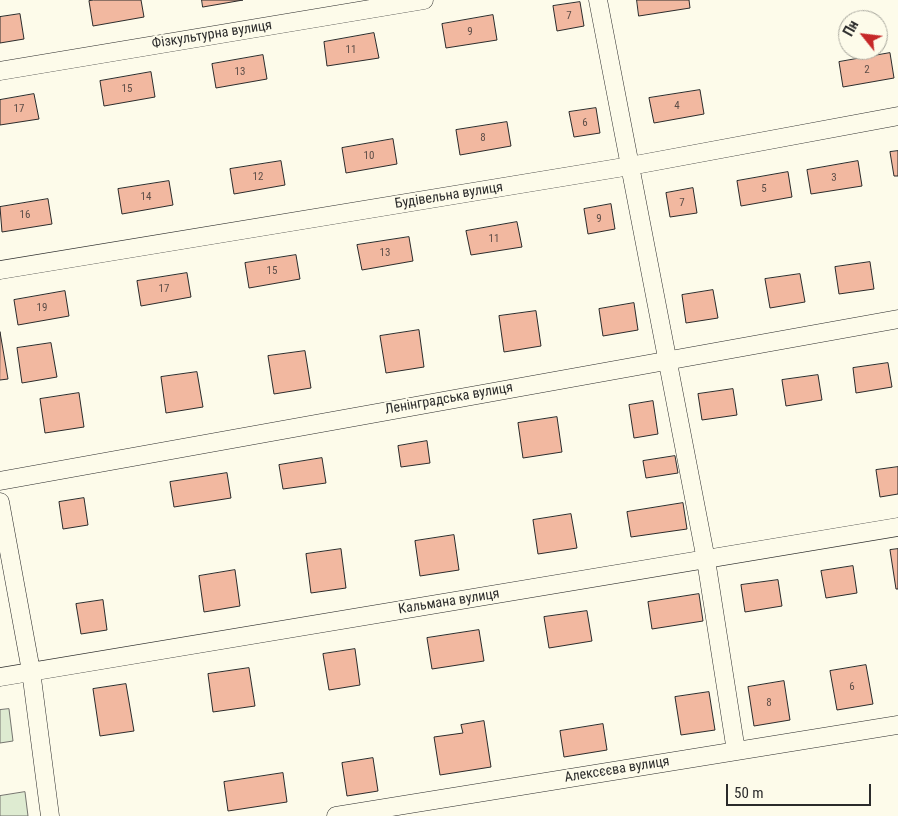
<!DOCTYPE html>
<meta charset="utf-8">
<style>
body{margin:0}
#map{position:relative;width:898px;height:816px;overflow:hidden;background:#fdfbea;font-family:"Roboto Condensed",sans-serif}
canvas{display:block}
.north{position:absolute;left:838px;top:10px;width:50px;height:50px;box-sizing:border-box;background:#fdfbea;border:1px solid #a9a89e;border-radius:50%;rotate:299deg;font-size:14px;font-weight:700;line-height:20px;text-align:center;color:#2b2b2b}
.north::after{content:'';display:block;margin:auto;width:18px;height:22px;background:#c62828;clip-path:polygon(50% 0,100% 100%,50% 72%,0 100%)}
.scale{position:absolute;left:726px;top:784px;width:145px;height:22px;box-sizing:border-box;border:2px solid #2b2b2b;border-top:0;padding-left:6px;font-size:15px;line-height:18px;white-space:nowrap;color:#2b2b2b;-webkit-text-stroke:4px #fdfbea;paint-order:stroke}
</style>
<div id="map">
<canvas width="898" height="816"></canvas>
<div class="north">Пн</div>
<div class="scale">50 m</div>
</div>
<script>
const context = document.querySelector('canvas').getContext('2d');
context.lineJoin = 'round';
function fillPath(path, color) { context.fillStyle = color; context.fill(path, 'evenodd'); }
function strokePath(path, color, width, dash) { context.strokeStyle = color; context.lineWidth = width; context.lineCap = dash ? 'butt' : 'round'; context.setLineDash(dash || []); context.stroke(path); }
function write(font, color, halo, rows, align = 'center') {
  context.font = font + ' "Roboto Condensed",sans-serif'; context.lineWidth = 4; context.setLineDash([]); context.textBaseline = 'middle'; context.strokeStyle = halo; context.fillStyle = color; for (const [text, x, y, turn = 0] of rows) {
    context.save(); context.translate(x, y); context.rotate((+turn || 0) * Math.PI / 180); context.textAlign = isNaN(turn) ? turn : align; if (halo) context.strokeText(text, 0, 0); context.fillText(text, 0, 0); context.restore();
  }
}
const green = new Path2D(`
 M 9,709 L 13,741 L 0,743 L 0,710 Z
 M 25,792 L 28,816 L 0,816 L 0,796 Z`);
const building = new Path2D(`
 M 94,0 L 141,0 L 144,17 L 93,26 L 89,1 Z
 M 202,0 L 243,0 L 203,7 Z
 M 637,0 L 689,0 L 690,8 L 639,16 Z
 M 580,2 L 584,26 L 557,31 L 553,6 Z
 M 20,14 L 24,39 L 0,43 L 0,17 Z
 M 493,15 L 497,40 L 446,48 L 442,24 Z
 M 374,33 L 379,58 L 327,66 L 324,42 Z
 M 890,53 L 894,78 L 843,87 L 839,62 Z
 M 263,55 L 267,79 L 216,88 L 212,64 Z
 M 151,72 L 155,97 L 104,106 L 100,81 Z
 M 700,90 L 704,114 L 654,123 L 649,98 Z
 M 34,94 L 39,119 L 0,125 L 0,100 Z
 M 596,108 L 600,133 L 574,137 L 569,112 Z
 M 507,122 L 511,146 L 460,155 L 456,130 Z
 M 393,139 L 397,164 L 346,173 L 342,148 Z
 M 898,151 L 898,176 L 894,176 L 890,152 Z
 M 281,161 L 285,185 L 234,194 L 230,169 Z
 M 858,161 L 862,186 L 811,194 L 807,170 Z
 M 788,172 L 792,197 L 741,206 L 737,181 Z
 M 169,181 L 173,205 L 122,214 L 118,189 Z
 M 693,188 L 697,213 L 670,217 L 666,193 Z
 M 48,199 L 52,224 L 2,232 L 0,207 Z
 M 611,204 L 615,229 L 588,234 L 584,209 Z
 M 517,222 L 522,247 L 471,255 L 466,231 Z
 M 409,237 L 413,261 L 362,270 L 357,245 Z
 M 296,255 L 300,279 L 249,288 L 245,263 Z
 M 870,262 L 874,289 L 839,294 L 835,267 Z
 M 187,273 L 191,297 L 141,306 L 137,281 Z
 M 800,274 L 805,302 L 770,308 L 765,279 Z
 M 713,290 L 718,318 L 686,323 L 682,295 Z
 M 65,291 L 69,316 L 18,325 L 14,300 Z
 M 634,303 L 638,330 L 603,336 L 599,309 Z
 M 536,311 L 541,346 L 504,352 L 499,316 Z
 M 419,330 L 424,367 L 386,373 L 380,336 Z
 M 0,332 L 8,379 L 0,380 Z
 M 51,343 L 57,377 L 22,383 L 17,348 Z
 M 305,351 L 311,388 L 274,394 L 268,356 Z
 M 888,363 L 892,387 L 856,393 L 853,368 Z
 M 197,372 L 203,407 L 166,413 L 161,377 Z
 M 818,375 L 822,400 L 786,406 L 782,380 Z
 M 733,389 L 737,415 L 702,420 L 698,394 Z
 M 79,393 L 84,427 L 45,433 L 40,399 Z
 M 653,401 L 658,434 L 634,438 L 629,405 Z
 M 557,417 L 562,452 L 523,458 L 518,423 Z
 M 427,441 L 430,463 L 401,467 L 398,446 Z
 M 675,456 L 678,473 L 646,478 L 643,461 Z
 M 322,458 L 326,483 L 283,489 L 279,465 Z
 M 898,467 L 898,494 L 880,497 L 876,470 Z
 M 227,473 L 231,498 L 174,507 L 170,482 Z
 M 84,498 L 88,525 L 63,529 L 59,502 Z
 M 683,503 L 687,529 L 631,537 L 627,512 Z
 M 571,514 L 577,548 L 538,554 L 533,520 Z
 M 454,535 L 459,570 L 420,576 L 415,541 Z
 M 341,549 L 346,588 L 311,593 L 306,554 Z
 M 898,549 L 898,589 L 896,589 L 890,550 Z
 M 853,566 L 857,593 L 826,598 L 821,571 Z
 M 235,570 L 240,606 L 204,612 L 199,576 Z
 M 778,580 L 782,606 L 745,612 L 741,585 Z
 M 699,594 L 703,621 L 652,629 L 648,602 Z
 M 103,600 L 107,630 L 81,634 L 76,604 Z
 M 587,611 L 592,641 L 549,648 L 544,617 Z
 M 479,630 L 484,661 L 432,669 L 427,638 Z
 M 355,649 L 360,685 L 329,690 L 323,654 Z
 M 866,665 L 873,704 L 837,710 L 830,671 Z
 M 249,668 L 255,706 L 213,712 L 208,674 Z
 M 784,681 L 790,720 L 754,726 L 748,687 Z
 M 126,684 L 134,731 L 100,736 L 93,689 Z
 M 709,692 L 715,730 L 681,735 L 675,697 Z
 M 484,721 L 491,767 L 440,775 L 434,737 L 463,733 L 461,725 Z
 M 603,724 L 607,750 L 564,757 L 560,731 Z
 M 373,758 L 378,791 L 347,796 L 342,763 Z
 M 283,773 L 287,802 L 228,811 L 224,782 Z`);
const minor = new Path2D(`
 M 598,0 L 706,560 L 736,751
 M 0,71 L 424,0
 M 0,270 L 630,166 L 898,116
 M 0,481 L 898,319
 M 0,502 L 31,671 L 50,816
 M 0,677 L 898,527
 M 336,816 L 898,725`);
const numberNames = [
 ["7",569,16],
 ["9",470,32],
 ["11",351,50],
 ["2",867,70],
 ["13",240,72],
 ["15",127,89],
 ["4",677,106],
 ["17",19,109],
 ["6",585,123],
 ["8",483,138],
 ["10",369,156],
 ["12",258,177],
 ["3",834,178],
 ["5",764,189],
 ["14",146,197],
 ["7",682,203],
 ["16",25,215],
 ["9",599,219],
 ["11",494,239],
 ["13",385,253],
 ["15",272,271],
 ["17",164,289],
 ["19",42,308],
 ["6",852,687],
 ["8",769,703]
];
const streetNames = [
 ["Фiзкультурна вулиця",212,35,-9],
 ["Будівельна вулиця",449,196,-9],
 ["Ленінградська вулиця",449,399,-10],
 ["Кальмана вулиця",449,602,-9],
 ["Алексєєва вулиця",617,770,-9]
];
fillPath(green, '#deebd1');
strokePath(green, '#74746e', 1);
fillPath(building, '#f2b8a0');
strokePath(building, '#2b2b2b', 1);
strokePath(minor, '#2b2b2b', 19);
strokePath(minor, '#fdfbea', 18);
write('11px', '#5d4e48', null, numberNames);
write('14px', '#2b2b2b', '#fdfbea', streetNames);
</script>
